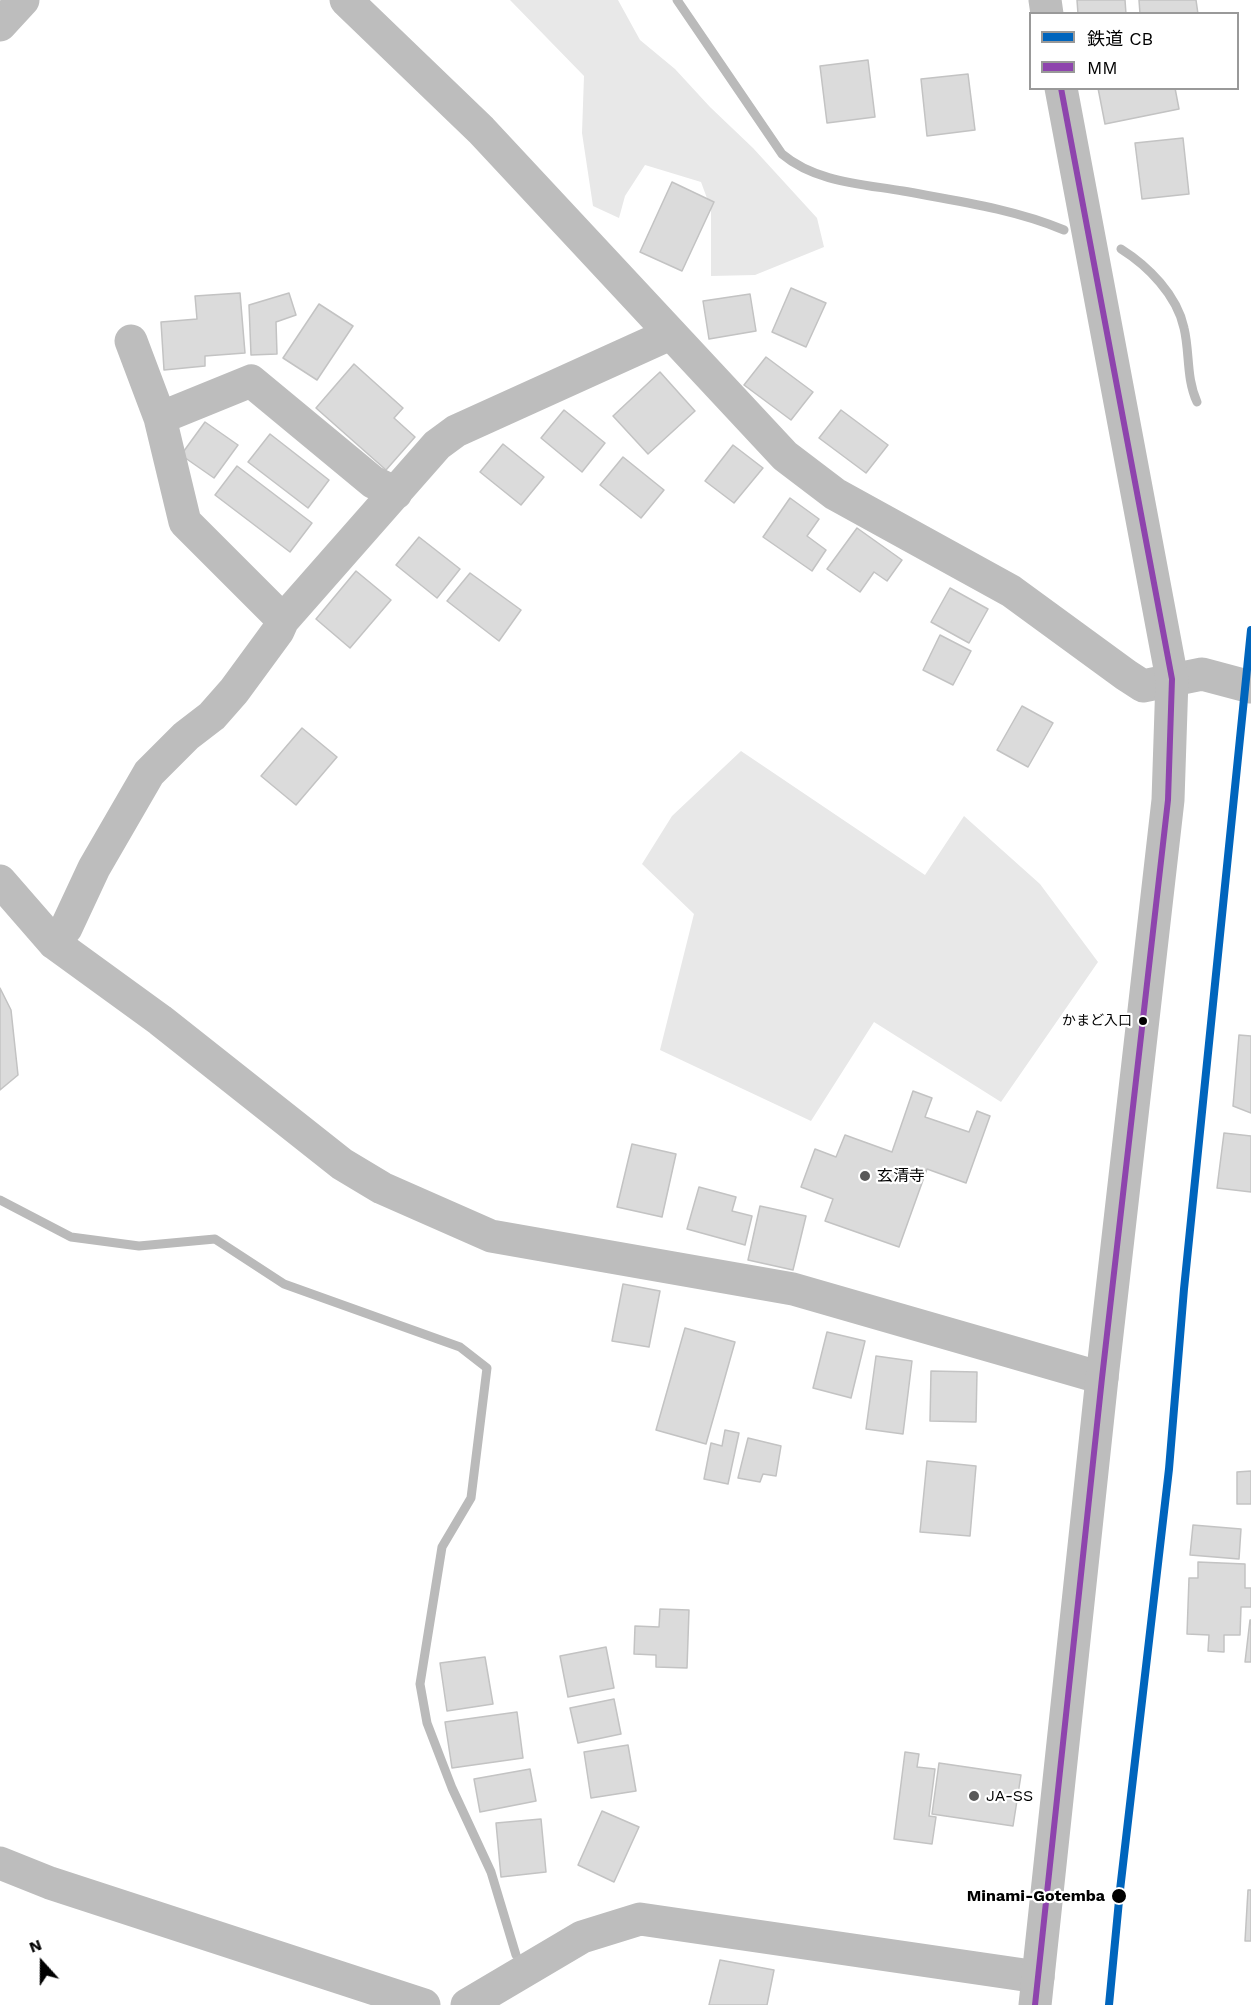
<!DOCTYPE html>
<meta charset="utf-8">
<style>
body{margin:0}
#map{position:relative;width:1251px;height:2005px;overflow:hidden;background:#fff;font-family:"Work Sans","Noto Sans JP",sans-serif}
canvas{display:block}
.legend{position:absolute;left:1029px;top:12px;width:210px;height:78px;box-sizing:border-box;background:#fff;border:2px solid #999;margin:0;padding:8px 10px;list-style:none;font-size:18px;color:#000}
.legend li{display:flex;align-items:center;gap:12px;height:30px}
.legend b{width:30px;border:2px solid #999}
.north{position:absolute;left:12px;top:1933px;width:60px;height:60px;-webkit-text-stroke:4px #fff;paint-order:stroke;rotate:339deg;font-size:16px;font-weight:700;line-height:24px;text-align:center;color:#000}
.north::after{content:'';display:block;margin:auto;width:21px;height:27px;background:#000;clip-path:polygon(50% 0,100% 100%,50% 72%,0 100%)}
</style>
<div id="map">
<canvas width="1251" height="2005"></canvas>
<ul class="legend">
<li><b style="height:8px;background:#0065bd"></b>鉄道 CB</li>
<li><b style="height:8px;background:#8e44ad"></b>MM</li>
</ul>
<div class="north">N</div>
</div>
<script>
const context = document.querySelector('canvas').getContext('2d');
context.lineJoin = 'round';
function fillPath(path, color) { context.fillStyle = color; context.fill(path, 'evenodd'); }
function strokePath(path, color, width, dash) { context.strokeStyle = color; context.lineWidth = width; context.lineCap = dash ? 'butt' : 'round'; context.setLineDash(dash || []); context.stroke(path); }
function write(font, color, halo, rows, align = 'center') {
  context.font = font + ' "Work Sans","Noto Sans JP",sans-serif'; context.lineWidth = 4.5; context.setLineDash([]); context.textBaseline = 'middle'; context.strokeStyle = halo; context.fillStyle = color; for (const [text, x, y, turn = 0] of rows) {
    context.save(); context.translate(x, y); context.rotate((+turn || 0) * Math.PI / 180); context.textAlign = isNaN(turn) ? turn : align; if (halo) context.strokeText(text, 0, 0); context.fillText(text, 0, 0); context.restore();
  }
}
const green = new Path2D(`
 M 510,0 L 618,0 L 640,40 L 675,69 L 710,107 L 753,148 L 817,218 L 824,247 L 755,275 L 711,276 L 711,209 L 701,182 L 645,165 L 625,196 L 619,218 L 593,206 L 582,133 L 584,76 Z
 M 741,751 L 925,875 L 964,816 L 1040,884 L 1098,962 L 1001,1102 L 874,1022 L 811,1121 L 660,1050 L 694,914 L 642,864 L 672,816 Z`);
const stream = new Path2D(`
 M 677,0 L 782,154 C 815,182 862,184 903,191 C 957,201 1014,209 1064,230
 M 1121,249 C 1148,266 1177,295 1184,328 C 1190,353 1186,378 1197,402
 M 0,1200 L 71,1237 L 139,1246 L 215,1239 L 284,1284 L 460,1347 L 487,1368 L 471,1498 L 442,1547 L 420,1684 L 427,1723 L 452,1788 L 491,1872 L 516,1955`);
const building = new Path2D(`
 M 1077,0 L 1125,0 L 1126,14 L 1078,14 Z
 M 1139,0 L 1196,0 L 1198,14 L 1140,14 Z
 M 868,60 L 875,117 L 827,123 L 820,66 Z
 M 968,74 L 975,130 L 927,136 L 921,79 Z
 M 1098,88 L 1175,88 L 1179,109 L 1105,124 Z
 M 1183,138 L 1189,194 L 1142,199 L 1135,143 Z
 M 672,182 L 714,202 L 682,271 L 640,252 Z
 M 791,288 L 826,303 L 806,347 L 772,332 Z
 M 240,293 L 245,353 L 205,356 L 205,366 L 164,370 L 161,322 L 197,319 L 195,296 Z
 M 289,293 L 296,315 L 276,322 L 277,354 L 251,355 L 249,305 Z
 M 750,294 L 756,331 L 709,339 L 703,301 Z
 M 319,304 L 353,326 L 317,380 L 283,358 Z
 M 766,357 L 813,392 L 791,420 L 744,385 Z
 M 354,364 L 403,408 L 394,418 L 415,437 L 386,470 L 316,408 Z
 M 660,372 L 695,411 L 648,454 L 613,416 Z
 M 564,410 L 605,443 L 582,472 L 541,438 Z
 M 841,410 L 888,445 L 866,473 L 819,438 Z
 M 205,422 L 238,445 L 214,478 L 181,455 Z
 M 270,434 L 329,480 L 308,508 L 248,462 Z
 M 503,444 L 544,477 L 521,505 L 480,472 Z
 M 733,445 L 763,468 L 734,503 L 705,481 Z
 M 623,457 L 664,490 L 641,518 L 600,485 Z
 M 237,466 L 312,523 L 290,552 L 215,495 Z
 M 790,498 L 819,519 L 807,536 L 826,550 L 812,571 L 763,537 Z
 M 857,528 L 902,560 L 887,581 L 874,572 L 860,592 L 827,569 Z
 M 419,537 L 460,569 L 437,598 L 396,565 Z
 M 356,571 L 391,600 L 350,648 L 316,619 Z
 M 470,573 L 521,610 L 499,641 L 447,601 Z
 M 950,588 L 988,609 L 969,643 L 931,622 Z
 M 940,635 L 971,651 L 953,685 L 923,670 Z
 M 1022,706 L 1053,723 L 1028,767 L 997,750 Z
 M 302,728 L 337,757 L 296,805 L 261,776 Z
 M 0,988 L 11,1010 L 18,1075 L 0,1090 Z
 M 1239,1035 L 1251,1036 L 1251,1113 L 1233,1106 Z
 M 913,1091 L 932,1098 L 925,1117 L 969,1132 L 977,1111 L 990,1116 L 966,1183 L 927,1169 L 899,1247 L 825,1221 L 833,1199 L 801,1187 L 815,1149 L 836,1157 L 845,1135 L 892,1152 Z
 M 1224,1133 L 1251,1136 L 1251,1192 L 1217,1188 Z
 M 632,1144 L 676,1154 L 662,1217 L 617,1207 Z
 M 699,1187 L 736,1197 L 732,1211 L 752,1216 L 745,1245 L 687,1229 Z
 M 760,1206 L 806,1216 L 793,1270 L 748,1260 Z
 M 623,1284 L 660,1291 L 649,1347 L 612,1341 Z
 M 685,1328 L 735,1342 L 706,1444 L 656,1430 Z
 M 827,1332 L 865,1341 L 851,1398 L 813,1388 Z
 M 876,1356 L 912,1361 L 903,1434 L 866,1429 Z
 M 931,1371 L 977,1372 L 976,1422 L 930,1421 Z
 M 725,1430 L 739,1433 L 728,1484 L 704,1479 L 711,1443 L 722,1446 Z
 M 748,1438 L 781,1446 L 776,1476 L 763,1474 L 760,1482 L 738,1478 Z
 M 927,1461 L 976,1466 L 970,1536 L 920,1532 Z
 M 1251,1471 L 1251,1504 L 1237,1504 L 1237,1472 Z
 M 1193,1525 L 1241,1529 L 1239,1559 L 1190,1555 Z
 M 1198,1562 L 1245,1564 L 1245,1588 L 1251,1588 L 1251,1607 L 1241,1607 L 1240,1635 L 1224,1635 L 1224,1652 L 1208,1651 L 1209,1635 L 1187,1634 L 1189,1578 L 1198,1578 Z
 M 660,1609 L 689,1610 L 687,1668 L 656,1667 L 656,1655 L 634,1654 L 635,1626 L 659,1627 Z
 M 1250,1620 L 1251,1620 L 1251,1662 L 1245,1662 Z
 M 606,1647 L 614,1688 L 568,1697 L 560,1656 Z
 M 485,1657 L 493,1704 L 447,1711 L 440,1663 Z
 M 614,1699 L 621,1734 L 578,1743 L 570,1708 Z
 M 517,1712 L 523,1758 L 452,1768 L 445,1722 Z
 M 628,1745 L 636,1791 L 591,1798 L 584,1752 Z
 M 905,1752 L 919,1754 L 917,1767 L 935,1769 L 929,1816 L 936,1817 L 932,1844 L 894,1839 Z
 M 939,1763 L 1021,1775 L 1013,1826 L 932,1814 Z
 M 530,1769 L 536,1801 L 480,1812 L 474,1779 Z
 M 602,1811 L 639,1827 L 614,1882 L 578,1865 Z
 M 541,1819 L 546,1872 L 501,1877 L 496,1823 Z
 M 1248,1890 L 1251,1890 L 1251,1941 L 1245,1941 Z
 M 720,1960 L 774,1970 L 767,2005 L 709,2005 Z`);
const minor = new Path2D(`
 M 346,0 L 481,130 L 785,456 L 835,494 L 1011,591 L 1126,675 L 1143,686 L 1202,674 L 1251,687
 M 0,25 L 23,0
 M 131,341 L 160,418 L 185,522 L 283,620
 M 160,418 L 251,381 L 373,482 L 396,493
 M 0,881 L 54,943 L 160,1020 L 342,1164 L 382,1188 L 491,1236 L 793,1289 L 1102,1378
 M 54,943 L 66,928 L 94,868 L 149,773 L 186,736 L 212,716 L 234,691 L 278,631 L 283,620 L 437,445 L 456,431 L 670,334
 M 0,1863 L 50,1883 L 424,2005
 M 467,2005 L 582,1937 L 640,1919 L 1038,1977`);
const major = new Path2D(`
 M 1045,0 L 1047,14
 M 1035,2005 L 1102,1378 L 1168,800 L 1172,679 L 1061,88`);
const bus1 = new Path2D(`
 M 1035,2005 L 1102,1378 L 1168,800 L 1172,679 L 1061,88`);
const rail1 = new Path2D(`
 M 1109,2005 L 1120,1890 L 1169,1469 L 1184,1289 L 1251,630`);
const markers = [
 [1143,1021,5,"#000"],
 [865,1176,6,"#595959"],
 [974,1796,6,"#595959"],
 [1119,1896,8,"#000"]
];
const busNames = [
 ["かまど入口",1132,1021]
];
const poiNames = [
 ["玄清寺",877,1176],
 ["JA-SS",986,1796]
];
const stopNames = [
 ["Minami-Gotemba",1105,1896]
];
fillPath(green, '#e8e8e8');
strokePath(stream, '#bababa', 9);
fillPath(building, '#dbdbdb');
strokePath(building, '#c3c3c3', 1.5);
strokePath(minor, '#bdbdbd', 33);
strokePath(major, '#bdbdbd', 33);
strokePath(bus1, '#8e44ad', 6);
strokePath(rail1, '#0065bd', 8);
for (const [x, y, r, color] of markers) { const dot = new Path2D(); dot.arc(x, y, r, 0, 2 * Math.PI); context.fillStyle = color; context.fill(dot); strokePath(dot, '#fff', 2); }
write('14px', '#000', '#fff', busNames, 'right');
write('16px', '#000', '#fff', poiNames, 'left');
write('bold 16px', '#000', '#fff', stopNames, 'right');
</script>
